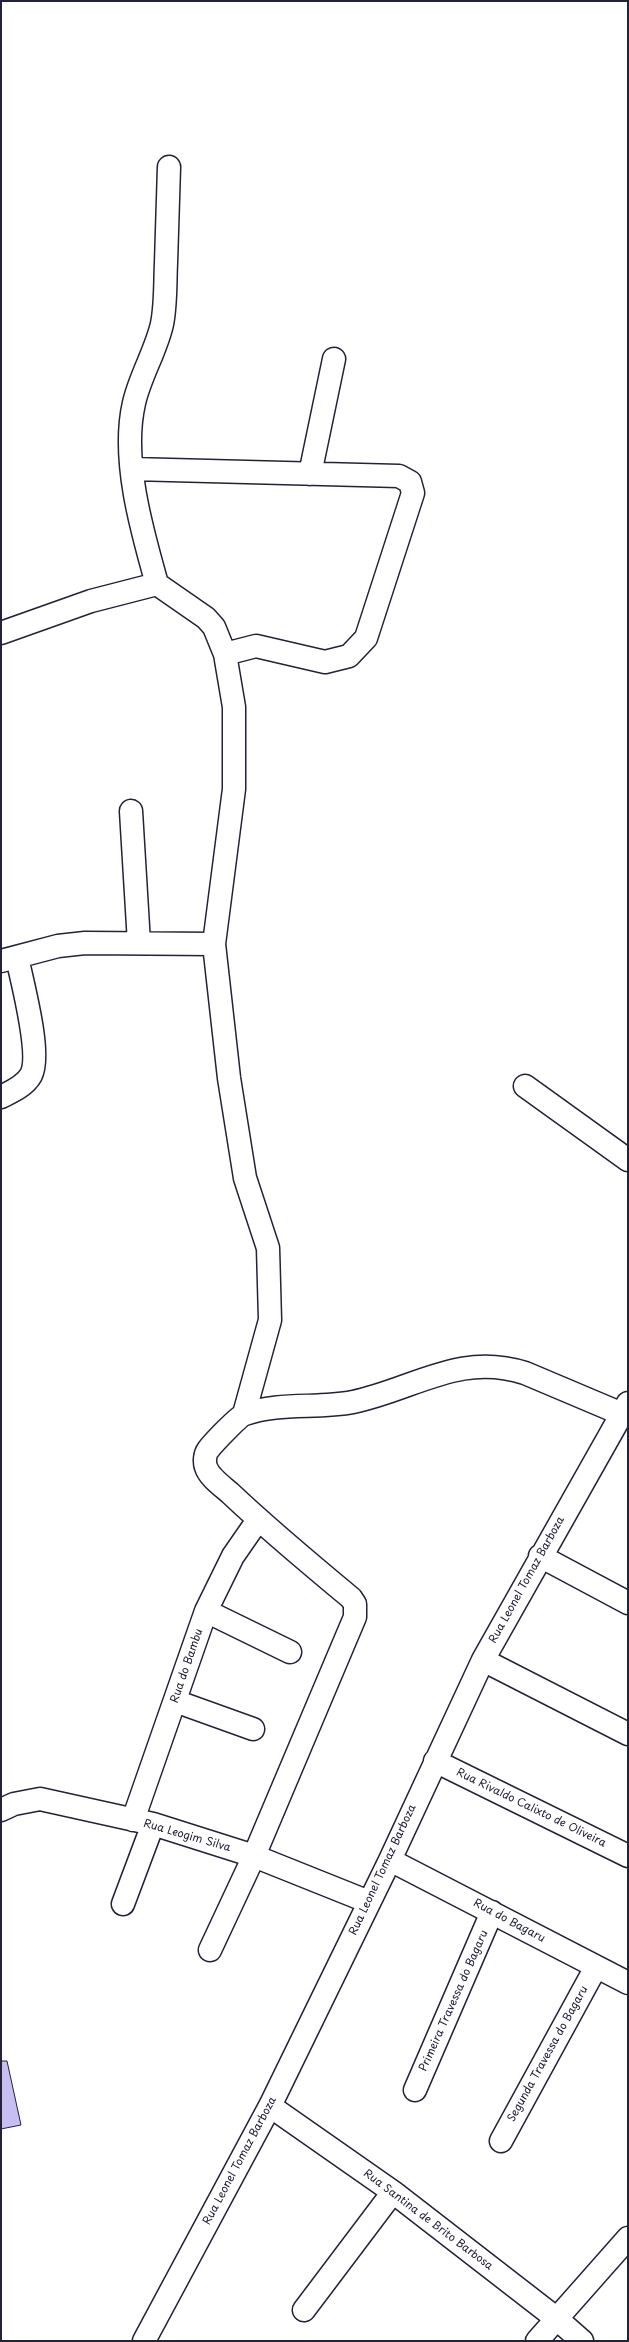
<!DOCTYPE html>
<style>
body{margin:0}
#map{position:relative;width:629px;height:2342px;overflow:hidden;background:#fff;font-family:"Playpen Sans",sans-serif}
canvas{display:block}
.frame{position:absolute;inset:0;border:2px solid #22223b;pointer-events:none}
</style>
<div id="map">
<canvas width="629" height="2342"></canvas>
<div class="frame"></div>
</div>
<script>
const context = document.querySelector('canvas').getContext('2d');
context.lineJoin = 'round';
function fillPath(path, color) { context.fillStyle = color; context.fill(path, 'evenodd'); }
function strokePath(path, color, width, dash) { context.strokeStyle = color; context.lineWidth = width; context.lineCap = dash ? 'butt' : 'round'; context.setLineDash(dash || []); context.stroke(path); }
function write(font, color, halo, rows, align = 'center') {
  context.font = font + ' "Playpen Sans",sans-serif'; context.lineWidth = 4; context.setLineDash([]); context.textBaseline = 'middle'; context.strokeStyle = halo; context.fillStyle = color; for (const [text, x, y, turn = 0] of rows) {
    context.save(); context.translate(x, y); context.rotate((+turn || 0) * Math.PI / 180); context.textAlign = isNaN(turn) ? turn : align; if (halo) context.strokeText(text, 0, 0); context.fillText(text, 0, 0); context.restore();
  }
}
const building = new Path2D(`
 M 1,2061 L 7,2061 L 21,2125 L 1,2129 Z`);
const minor = new Path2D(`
 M 169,167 C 168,199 167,231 166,263 C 165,283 166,304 162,324 C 156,351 140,376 134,403 C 121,459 142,531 157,584 L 206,618 L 214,627 L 225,654 L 234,707 L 234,789 L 214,944 L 229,1078 L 245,1178 L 268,1248 L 270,1320 L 244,1414
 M 132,469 L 399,476 L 410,482 L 413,493 L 366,638 L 349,656 L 325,662 L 256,646 L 225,654
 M 310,474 L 334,359
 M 1,633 L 91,601 L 157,584
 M 131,811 L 139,943
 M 1,961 L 58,946 L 85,943 L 214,944
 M 525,1086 L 628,1160
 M 1,1097 C 11,1092 25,1086 31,1075 C 42,1054 22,982 17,957
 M 540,1556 L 628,1603
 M 206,1611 L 290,1652
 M 483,1660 L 628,1734
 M 175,1701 L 253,1729
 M 435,1761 L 628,1856
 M 1,1810 L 14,1804 L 40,1799 L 153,1824 L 254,1856 L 369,1902
 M 133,1820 L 206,1611 L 233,1556 L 258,1520
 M 390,1860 L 628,1983
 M 123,1904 L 153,1824
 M 210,1950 L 254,1856 L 355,1617 L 355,1604 L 351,1598 C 310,1564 269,1530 230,1493 C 222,1486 209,1477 206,1467 C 204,1462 205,1454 208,1450 C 213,1443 239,1416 245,1414 C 279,1402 318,1409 353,1402 C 415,1389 459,1352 525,1373 L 622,1414
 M 415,2090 L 492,1912
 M 270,2106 L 393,2192 L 557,2319 L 582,2341
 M 501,2141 L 596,1967
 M 304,2310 L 393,2192
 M 144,2341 L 270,2106 L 390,1860 L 483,1660 L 628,1403
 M 537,2341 L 628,2238`);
const streetNames = [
 ["Rua Leonel Tomaz Barboza",527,1580,-61],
 ["Rua do Bambu",187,1666,-71],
 ["Rua Rivaldo Calixto de Oliveira",531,1808,26],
 ["Rua Leogim Silva",187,1836,16],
 ["Rua Leonel Tomaz Barboza",383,1870,-65],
 ["Rua do Bagaru",509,1921,28],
 ["Primeira Travessa do Bagaru",454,2001,-66],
 ["Segunda Travessa do Bagaru",548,2054,-61],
 ["Rua Leonel Tomaz Barboza",240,2161,-62],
 ["Rua Santina de Brito Barbosa",428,2220,37]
];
fillPath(building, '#c7bff1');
strokePath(building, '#22223b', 1);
strokePath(minor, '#22223b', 25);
strokePath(minor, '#fff', 22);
write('11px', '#22223b', '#fff', streetNames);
</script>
